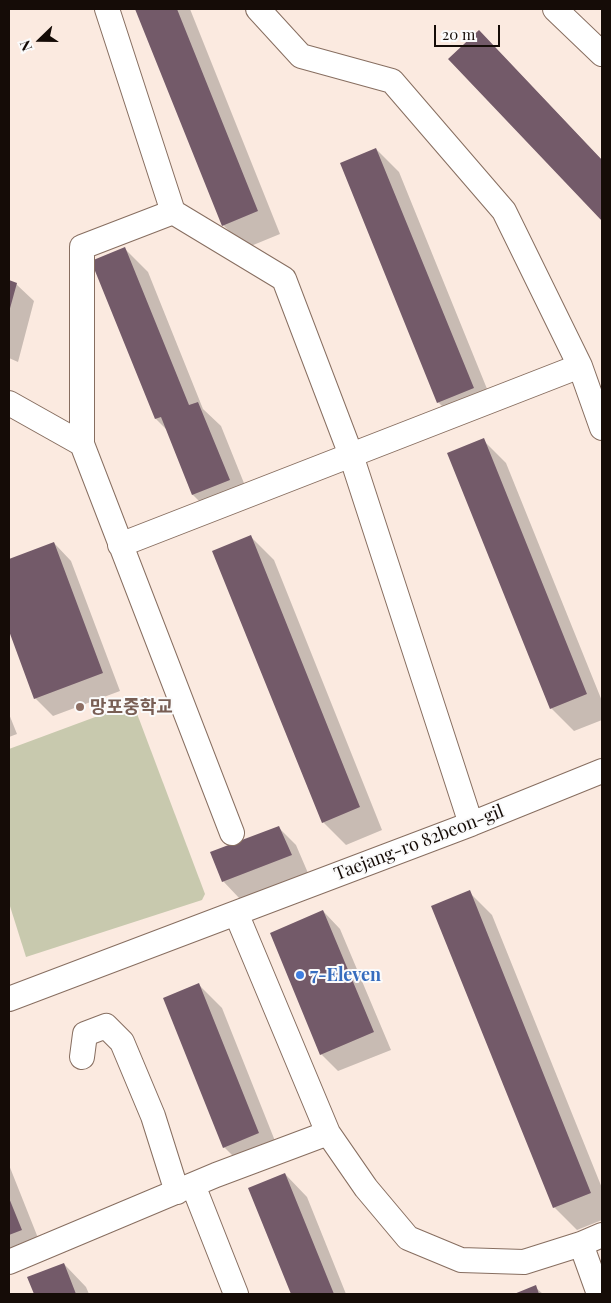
<!DOCTYPE html>
<meta charset="utf-8">
<style>
body{margin:0}
#map{position:relative;width:611px;height:1303px;overflow:hidden;background:#fbeae0;font-family:"Playfair Display",serif}
canvas{display:block}
.frame{position:absolute;inset:0;border:10px solid #150c07;pointer-events:none}
.north{position:absolute;left:15px;top:15px;width:50px;height:50px;-webkit-text-stroke:4px #fbfbfb;paint-order:stroke;rotate:248deg;font-size:14px;font-weight:700;line-height:20px;text-align:center;color:#150c07}
.north::after{content:'';display:block;margin:auto;width:18px;height:22px;background:#150c07;clip-path:polygon(50% 0,100% 100%,50% 72%,0 100%)}
.scale{position:absolute;left:434px;top:25px;width:66px;height:22px;box-sizing:border-box;border:2px solid #150c07;border-top:0;padding-left:6px;font-size:15px;line-height:18px;white-space:nowrap;color:#150c07;-webkit-text-stroke:4px #fbfbfb;paint-order:stroke}
</style>
<div id="map">
<canvas width="611" height="1303"></canvas>
<div class="frame"></div>
<div class="north">N</div>
<div class="scale">20 m</div>
</div>
<script>
const context = document.querySelector('canvas').getContext('2d');
context.lineJoin = 'round';
function fillPath(path, color) { context.fillStyle = color; context.fill(path, 'evenodd'); }
function strokePath(path, color, width, dash) { context.strokeStyle = color; context.lineWidth = width; context.lineCap = dash ? 'butt' : 'round'; context.setLineDash(dash || []); context.stroke(path); }
function write(font, color, halo, rows, align = 'center') {
  context.font = font + ' "Playfair Display","Noto Sans KR",serif'; context.lineWidth = 4; context.setLineDash([]); context.textBaseline = 'middle'; context.strokeStyle = halo; context.fillStyle = color; for (const [text, x, y, turn = 0] of rows) {
    context.save(); context.translate(x, y); context.rotate((+turn || 0) * Math.PI / 180); context.textAlign = isNaN(turn) ? turn : align; if (halo) context.strokeText(text, 0, 0); context.fillText(text, 0, 0); context.restore();
  }
}
const green = new Path2D(`
 M 133,703 L 205,894 L 202,900 L 26,957 L 9,903 L 9,749 Z`);
const shadow = new Path2D(`
 M 136,9 L 190,9 L 280,234 L 246,248 L 223,225 Z
 M 501,54 L 602,160 L 602,219 L 450,59 Z
 M 376,149 L 399,172 L 496,411 L 461,425 L 438,402 Z
 M 125,249 L 148,272 L 203,409 L 221,426 L 252,503 L 216,518 L 193,495 L 168,431 L 156,419 Z
 M 9,281 L 16,284 L 34,301 L 18,362 L 9,358 Z
 M 483,440 L 506,463 L 602,701 L 602,720 L 574,731 L 551,708 Z
 M 251,537 L 274,560 L 382,830 L 346,845 L 323,822 Z
 M 54,543 L 71,561 L 120,691 L 53,716 L 35,698 L 9,627 L 9,560 Z
 M 9,714 L 17,734 L 9,737 Z
 M 279,828 L 296,845 L 308,873 L 240,899 L 223,881 Z
 M 469,892 L 492,915 L 602,1188 L 602,1220 L 577,1230 L 554,1207 Z
 M 323,911 L 340,929 L 391,1050 L 338,1071 L 321,1054 Z
 M 199,985 L 222,1008 L 281,1156 L 247,1170 L 224,1147 Z
 M 9,1165 L 44,1253 L 9,1265 Z
 M 285,1174 L 307,1197 L 346,1294 L 292,1294 L 250,1188 Z
 M 64,1264 L 86,1287 L 89,1294 L 36,1294 L 29,1278 Z
 M 535,1287 L 543,1294 L 517,1294 Z`);
const building = new Path2D(`
 M 135,9 L 177,9 L 258,211 L 222,226 Z
 M 479,30 L 602,160 L 602,221 L 448,59 Z
 M 376,148 L 474,388 L 437,403 L 340,163 Z
 M 125,247 L 189,405 L 198,402 L 230,480 L 192,495 L 161,417 L 155,419 L 91,261 Z
 M 9,280 L 17,283 L 9,312 Z
 M 484,438 L 587,694 L 550,709 L 447,453 Z
 M 251,535 L 360,807 L 322,823 L 212,551 Z
 M 54,542 L 103,673 L 34,699 L 9,631 L 9,559 Z
 M 279,826 L 292,855 L 222,882 L 210,852 Z
 M 470,890 L 591,1193 L 553,1208 L 431,906 Z
 M 323,910 L 374,1032 L 320,1055 L 270,933 Z
 M 199,983 L 259,1133 L 223,1148 L 163,998 Z
 M 285,1173 L 334,1294 L 291,1294 L 248,1188 Z
 M 9,1198 L 22,1230 L 9,1235 Z
 M 64,1263 L 76,1294 L 34,1294 L 27,1277 Z
 M 536,1285 L 539,1294 L 514,1294 Z`);
const minor = new Path2D(`
 M 107,9 L 173,212 L 284,279 L 351,455 L 471,824
 M 258,9 L 301,56 L 392,81 L 504,211 L 580,366 L 602,428
 M 555,9 L 602,54
 M 9,403 L 82,444 L 232,833
 M 82,444 L 82,247 L 173,212
 M 120,545 L 580,366
 M 236,913 L 328,1133 L 366,1188 L 408,1238 L 461,1260 L 524,1262 L 581,1244 L 602,1235
 M 9,999 L 471,824 L 602,771
 M 82,1057 L 85,1034 L 106,1026 L 122,1042 L 153,1116 L 177,1192
 M 193,1185 L 236,1294
 M 581,1244 L 599,1294
 M 9,1262 L 216,1175 L 328,1133`);
const markers = [
 [80,707,5,"#8d6e63"],
 [300,975,5,"#3f7fe0"]
];
const educationNames = [
 ["망포중학교",90,707]
];
const streetNames = [
 ["Taejang-ro 82beon-gil",419,843,-21]
];
const shopNames = [
 ["7-Eleven",310,975]
];
fillPath(green, '#c8c9ae');
fillPath(shadow, '#0003');
fillPath(building, '#735a69');
strokePath(minor, '#876e60', 26);
strokePath(minor, '#fff', 24);
for (const [x, y, r, color] of markers) { const dot = new Path2D(); dot.arc(x, y, r, 0, 2 * Math.PI); context.fillStyle = color; context.fill(dot); strokePath(dot, '#fbfbfb', 2); }
write('bold 18px', '#785e54', '#fbfbfb', educationNames, 'left');
write('18px', '#150c07', '#fbfbfb', streetNames);
write('bold 18px', '#366cbe', '#fbfbfb', shopNames, 'left');
</script>
